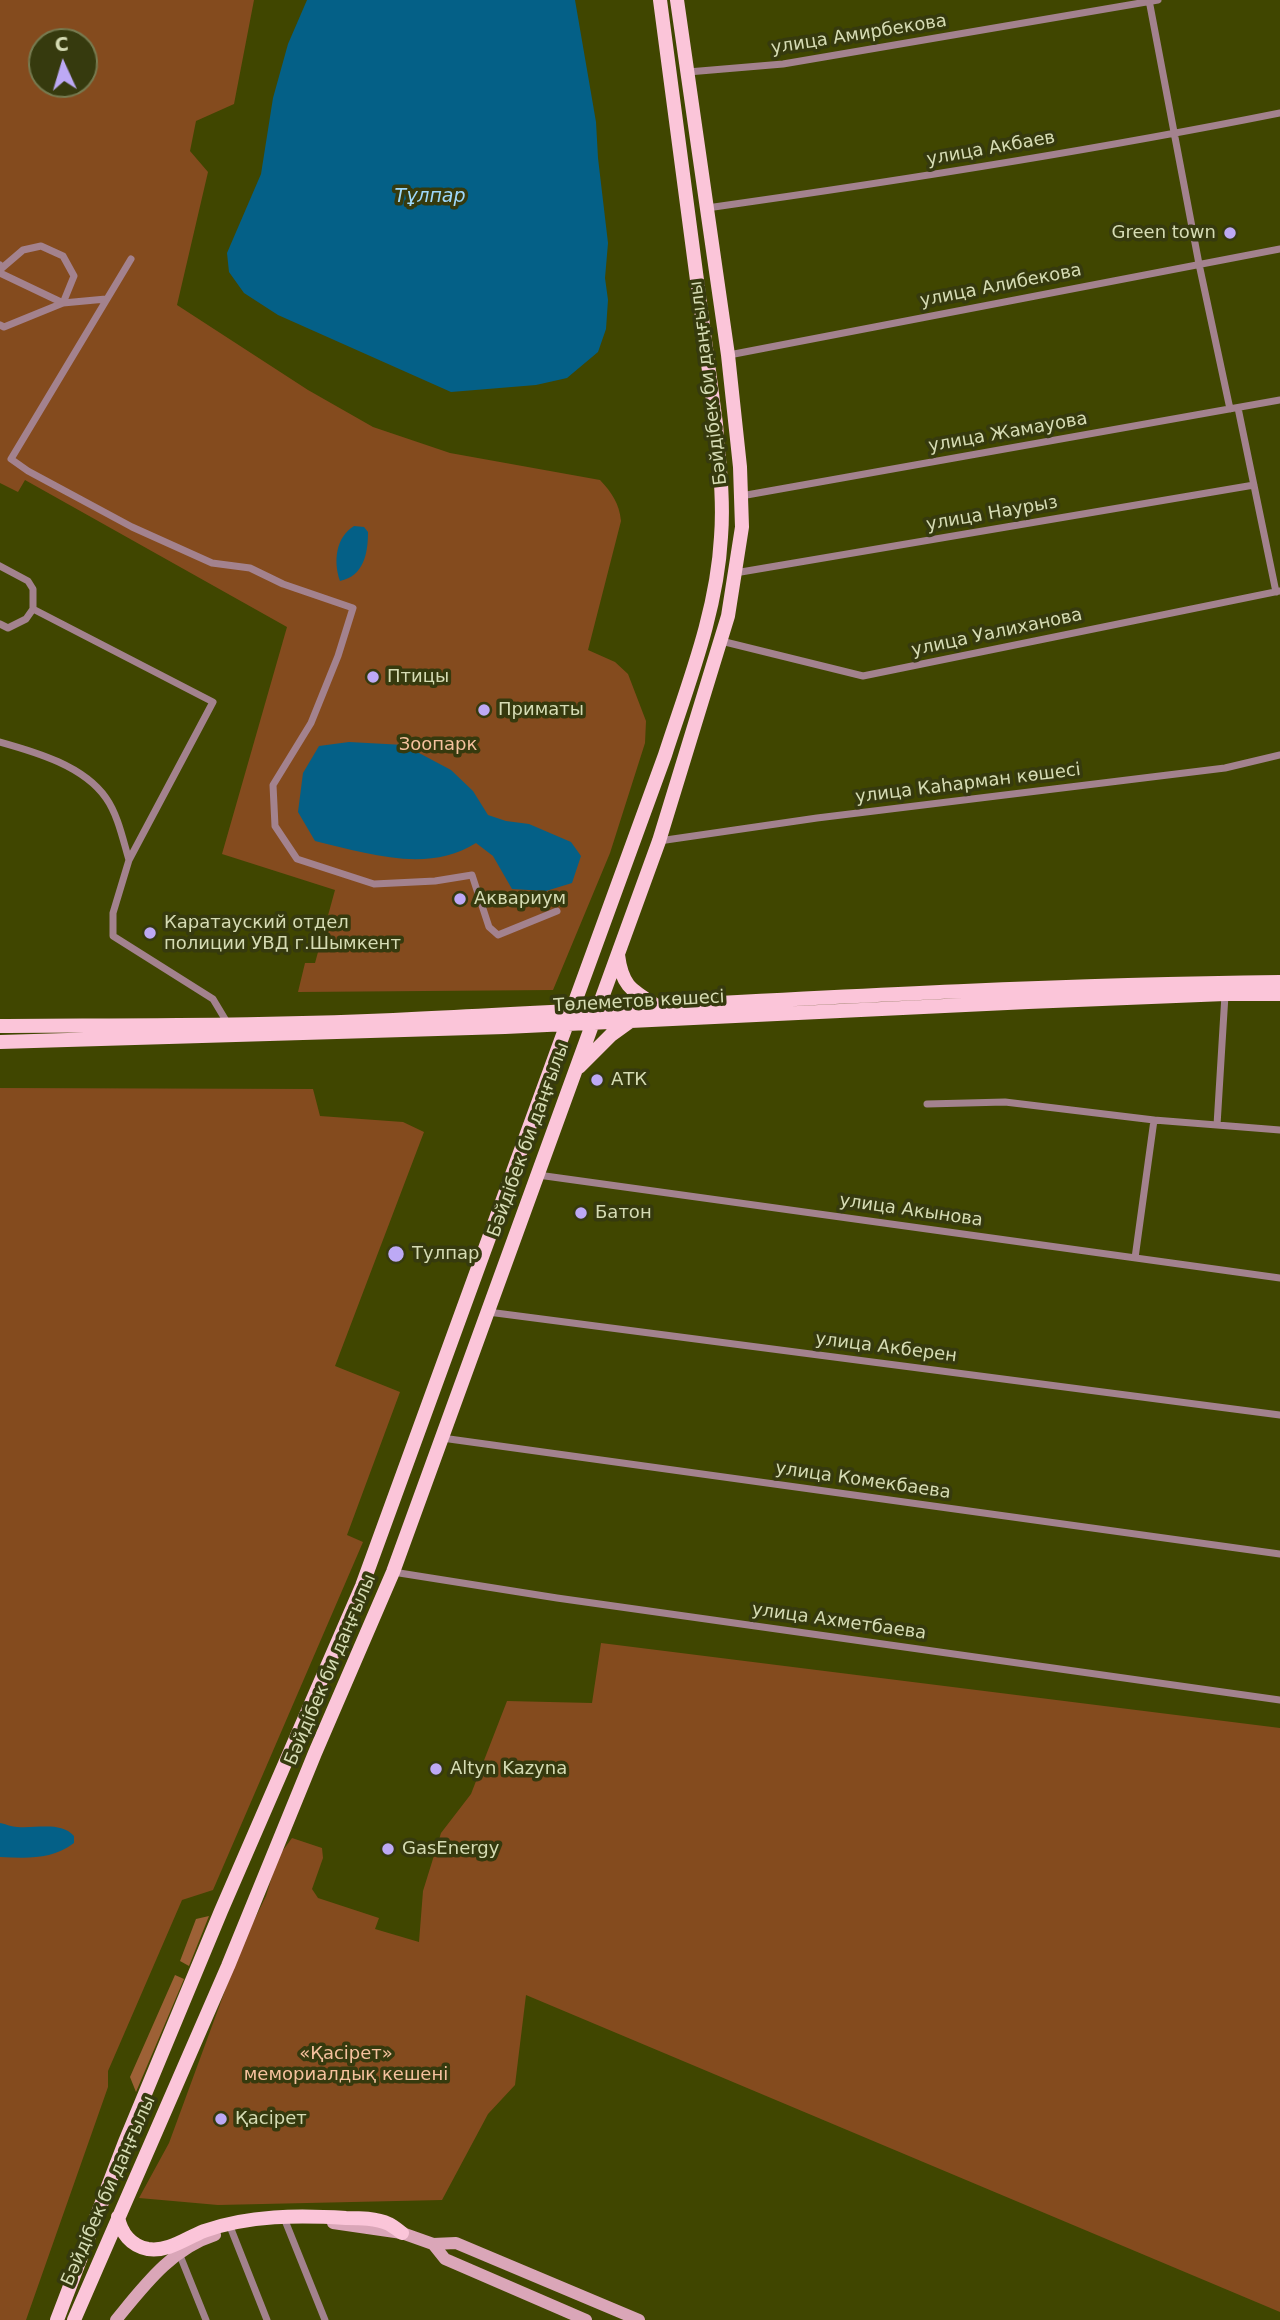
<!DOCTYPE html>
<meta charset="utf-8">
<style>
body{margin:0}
#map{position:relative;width:1280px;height:2320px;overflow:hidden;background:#404600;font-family:"DejaVu Sans",sans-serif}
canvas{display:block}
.north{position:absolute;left:28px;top:28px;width:70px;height:70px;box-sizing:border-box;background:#363a0e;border:2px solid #767b50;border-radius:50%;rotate:356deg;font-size:19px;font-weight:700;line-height:28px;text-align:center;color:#d6dcb4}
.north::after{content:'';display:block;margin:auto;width:24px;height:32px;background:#bda9f5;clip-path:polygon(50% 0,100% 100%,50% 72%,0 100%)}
</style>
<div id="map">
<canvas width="1280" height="2320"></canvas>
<div class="north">С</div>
</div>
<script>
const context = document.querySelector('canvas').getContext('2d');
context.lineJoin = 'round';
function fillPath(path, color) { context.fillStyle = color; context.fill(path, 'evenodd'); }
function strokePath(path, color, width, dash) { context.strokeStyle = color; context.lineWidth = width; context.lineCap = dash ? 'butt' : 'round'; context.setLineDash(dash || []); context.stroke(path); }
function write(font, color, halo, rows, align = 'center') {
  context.font = font + ' "DejaVu Sans",sans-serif'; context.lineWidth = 7; context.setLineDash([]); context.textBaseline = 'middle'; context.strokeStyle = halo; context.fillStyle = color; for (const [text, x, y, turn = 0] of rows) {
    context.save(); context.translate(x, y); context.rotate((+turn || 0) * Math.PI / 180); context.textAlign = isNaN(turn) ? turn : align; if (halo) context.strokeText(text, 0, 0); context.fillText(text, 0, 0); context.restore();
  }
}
const green = new Path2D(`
 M 0,0 L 254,0 L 234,104 L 196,121 L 190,151 L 208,172 L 177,305 L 308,390 L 373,427 L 450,453 L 600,480 C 612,493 619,503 621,521 L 588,650 L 615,662 L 628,674 L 646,721 L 645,743 L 610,853 L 553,990 L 298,992 L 305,963 L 315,963 L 335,890 L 222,854 L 287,627 L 25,480 L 18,492 L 0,483 ZM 42,42 L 84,42 L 84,84 L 42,84 Z
 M 0,1088 L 313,1089 L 320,1116 L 403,1122 L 424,1132 L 335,1366 L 400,1392 L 347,1535 L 363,1542 L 213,1890 L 182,1900 L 108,2071 L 108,2087 L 26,2320 L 0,2320 Z
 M 601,1643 L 1280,1728 L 1280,2312 L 526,1995 L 515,2085 L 488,2114 L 442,2200 L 218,2205 L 139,2198 L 169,2143 L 241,1947 L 266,1896 L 278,1857 L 292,1838 L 322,1848 L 323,1858 L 312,1889 L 318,1898 L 379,1918 L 375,1929 L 419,1942 L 423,1891 L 441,1833 L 471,1794 L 507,1701 L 592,1703 Z`);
const forest = new Path2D(`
 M 209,1916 L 189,1966 L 180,1961 L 196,1919 Z
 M 175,1975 L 184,1979 L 136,2092 L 130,2077 Z`);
const water = new Path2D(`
 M 307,0 L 575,0 L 596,122 L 598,158 L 608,243 L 605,278 L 608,300 L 606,329 L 598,352 L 567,378 L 536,385 L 451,392 L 278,315 L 244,293 L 229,272 L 227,253 L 261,174 L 273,98 L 288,44 Z
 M 354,526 L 364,527 L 368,532 C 368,553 364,576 340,581 C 333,561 336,537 354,526 Z
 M 349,742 L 404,745 L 451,770 L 473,791 L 488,815 L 506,821 L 529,824 L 571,842 L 581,856 L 572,883 L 546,891 L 512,889 L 493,856 L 476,843 C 428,874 366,853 315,841 L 298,812 L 303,773 L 319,746 Z
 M 0,1823 C 6,1824 12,1827 17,1827 C 36,1829 60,1821 74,1836 L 74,1843 C 51,1860 28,1858 0,1857 Z`);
const street = new Path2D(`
 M 1149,0 L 1199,264 L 1230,409
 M 688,72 L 783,64 L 1158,0
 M 707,208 C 899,181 1090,151 1280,113
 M 131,259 L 11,459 L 28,471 L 132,527 L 212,563 L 250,568 L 283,584 L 353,608 L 338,656 L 311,723 L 273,785 L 275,826 L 297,859 L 374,884 L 435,881 L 472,875 L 489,927 L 498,935 L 557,911
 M 0,265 L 2,268 L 23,250 L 41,246 L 63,256 L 74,276 L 63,303
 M 0,273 L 63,303
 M 0,325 L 4,327 L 63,303 L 106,299
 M 729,355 L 1280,249
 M 1238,408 L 1276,592
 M 741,496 L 1280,400
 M 0,566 L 28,581 L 33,589 L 33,609 L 26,619 L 8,628 L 0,624
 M 735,573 L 1254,485
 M 33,609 L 213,702 L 129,860 L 113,913 L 113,936 L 213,999 L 228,1024
 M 721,641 L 863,676 L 1280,591
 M 0,742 C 36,752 84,766 106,798 C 118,815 123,840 129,860
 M 659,841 L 817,818 L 1225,768 L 1280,755
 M 927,1104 L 1005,1102 L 1154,1120
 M 1217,1125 L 1225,995
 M 538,1175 L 1280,1278
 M 1135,1258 L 1154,1120 L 1280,1130
 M 488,1312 L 1280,1415
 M 442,1438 L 1280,1554
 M 393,1572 L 557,1598 L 1280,1700
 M 286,2223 L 325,2320
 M 231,2229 L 267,2320
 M 179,2253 L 206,2320`);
const secondary = new Path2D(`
 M 333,2223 L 402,2233 L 433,2244 L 456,2243 L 639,2320
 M 433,2244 L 445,2259 L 586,2320
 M 116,2320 C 144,2286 171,2249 215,2235`);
const primary = new Path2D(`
 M 618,955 C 622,986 631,990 657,1006
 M 0,1026 C 137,1025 275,1026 412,1019 C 701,1005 990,985 1280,982
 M 0,1042 L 505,1027 L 1028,1002 L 1225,994 L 1280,994
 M 579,1067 L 611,1035 L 629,1022
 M 118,2217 C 121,2233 131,2246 148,2249 C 169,2252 186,2238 204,2231 C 249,2215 299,2215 346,2218 C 360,2218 376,2218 389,2224 C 393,2226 398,2230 402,2233
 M 57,2320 L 125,2142 L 221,1911 L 362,1586 L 665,755 C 688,684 717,612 721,537 C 724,499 719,461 716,424 L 660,0
 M 74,2320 L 228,1966 L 315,1753 L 393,1572 L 659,841 L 728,616 L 742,527 L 740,467 L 728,355 L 677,0`);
const markers = [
 [1230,233,7,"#bda9f5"],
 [373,677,7,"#bda9f5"],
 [484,710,7,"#bda9f5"],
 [460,899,7,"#bda9f5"],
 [150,933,7,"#bda9f5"],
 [597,1080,7,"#bda9f5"],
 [581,1213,7,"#bda9f5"],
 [396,1254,9,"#bda9f5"],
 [436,1769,7,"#bda9f5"],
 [388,1849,7,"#bda9f5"],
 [221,2119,7,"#bda9f5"]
];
const streetNames = [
 ["улица Амирбекова",859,35,-9],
 ["улица Акбаев",991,149,-10],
 ["улица Алибекова",1001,286,-11],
 ["Бәйдібек би даңғылы",709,383,-97],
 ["улица Жамауова",1008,433,-10],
 ["улица Наурыз",992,514,-10],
 ["улица Уалиханова",997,633,-12],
 ["улица Каһарман көшесі",968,784,-7],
 ["Төлеметов көшесі",639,1002,-3],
 ["Бәйдібек би даңғылы",529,1140,-70],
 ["улица Акынова",911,1211,8],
 ["улица Акберен",886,1348,7],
 ["улица Комекбаева",863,1481,8],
 ["улица Ахметбаева",839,1622,8],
 ["Бәйдібек би даңғылы",331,1670,-67],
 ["Бәйдібек би даңғылы",109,2191,-66]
];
const poiNames = [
 ["Green town",1216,233,"right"],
 ["Птицы",387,677],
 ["Приматы",498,710],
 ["Аквариум",474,899],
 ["Каратауский отдел",164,923],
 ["полиции УВД г.Шымкент",164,944],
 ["АТК",611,1080],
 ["Батон",595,1213],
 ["Тулпар",412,1254],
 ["Altyn Kazyna",450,1769],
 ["GasEnergy",402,1849],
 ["Қасірет",235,2119]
];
const parkNames = [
 ["Зоопарк",438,745],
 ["«Қасірет»",346,2054],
 ["мемориалдық кешені",346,2075]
];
const waterNames = [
 ["Тұлпар",430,197]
];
fillPath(green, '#844b1e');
fillPath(forest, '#9d6136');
fillPath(water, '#046087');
strokePath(street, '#a3828e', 7);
strokePath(secondary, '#daa6b8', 12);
strokePath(primary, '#fbc5d9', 14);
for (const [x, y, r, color] of markers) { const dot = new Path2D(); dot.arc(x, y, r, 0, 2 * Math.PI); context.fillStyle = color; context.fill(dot); strokePath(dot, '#363a0e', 2.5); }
write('18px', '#d6dcb4', '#363a0e', streetNames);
write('18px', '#d6dcb4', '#363a0e', poiNames, 'left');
write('18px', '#f5c19e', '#363a0e', parkNames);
write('italic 19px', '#9ed8fa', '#363a0e', waterNames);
</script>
